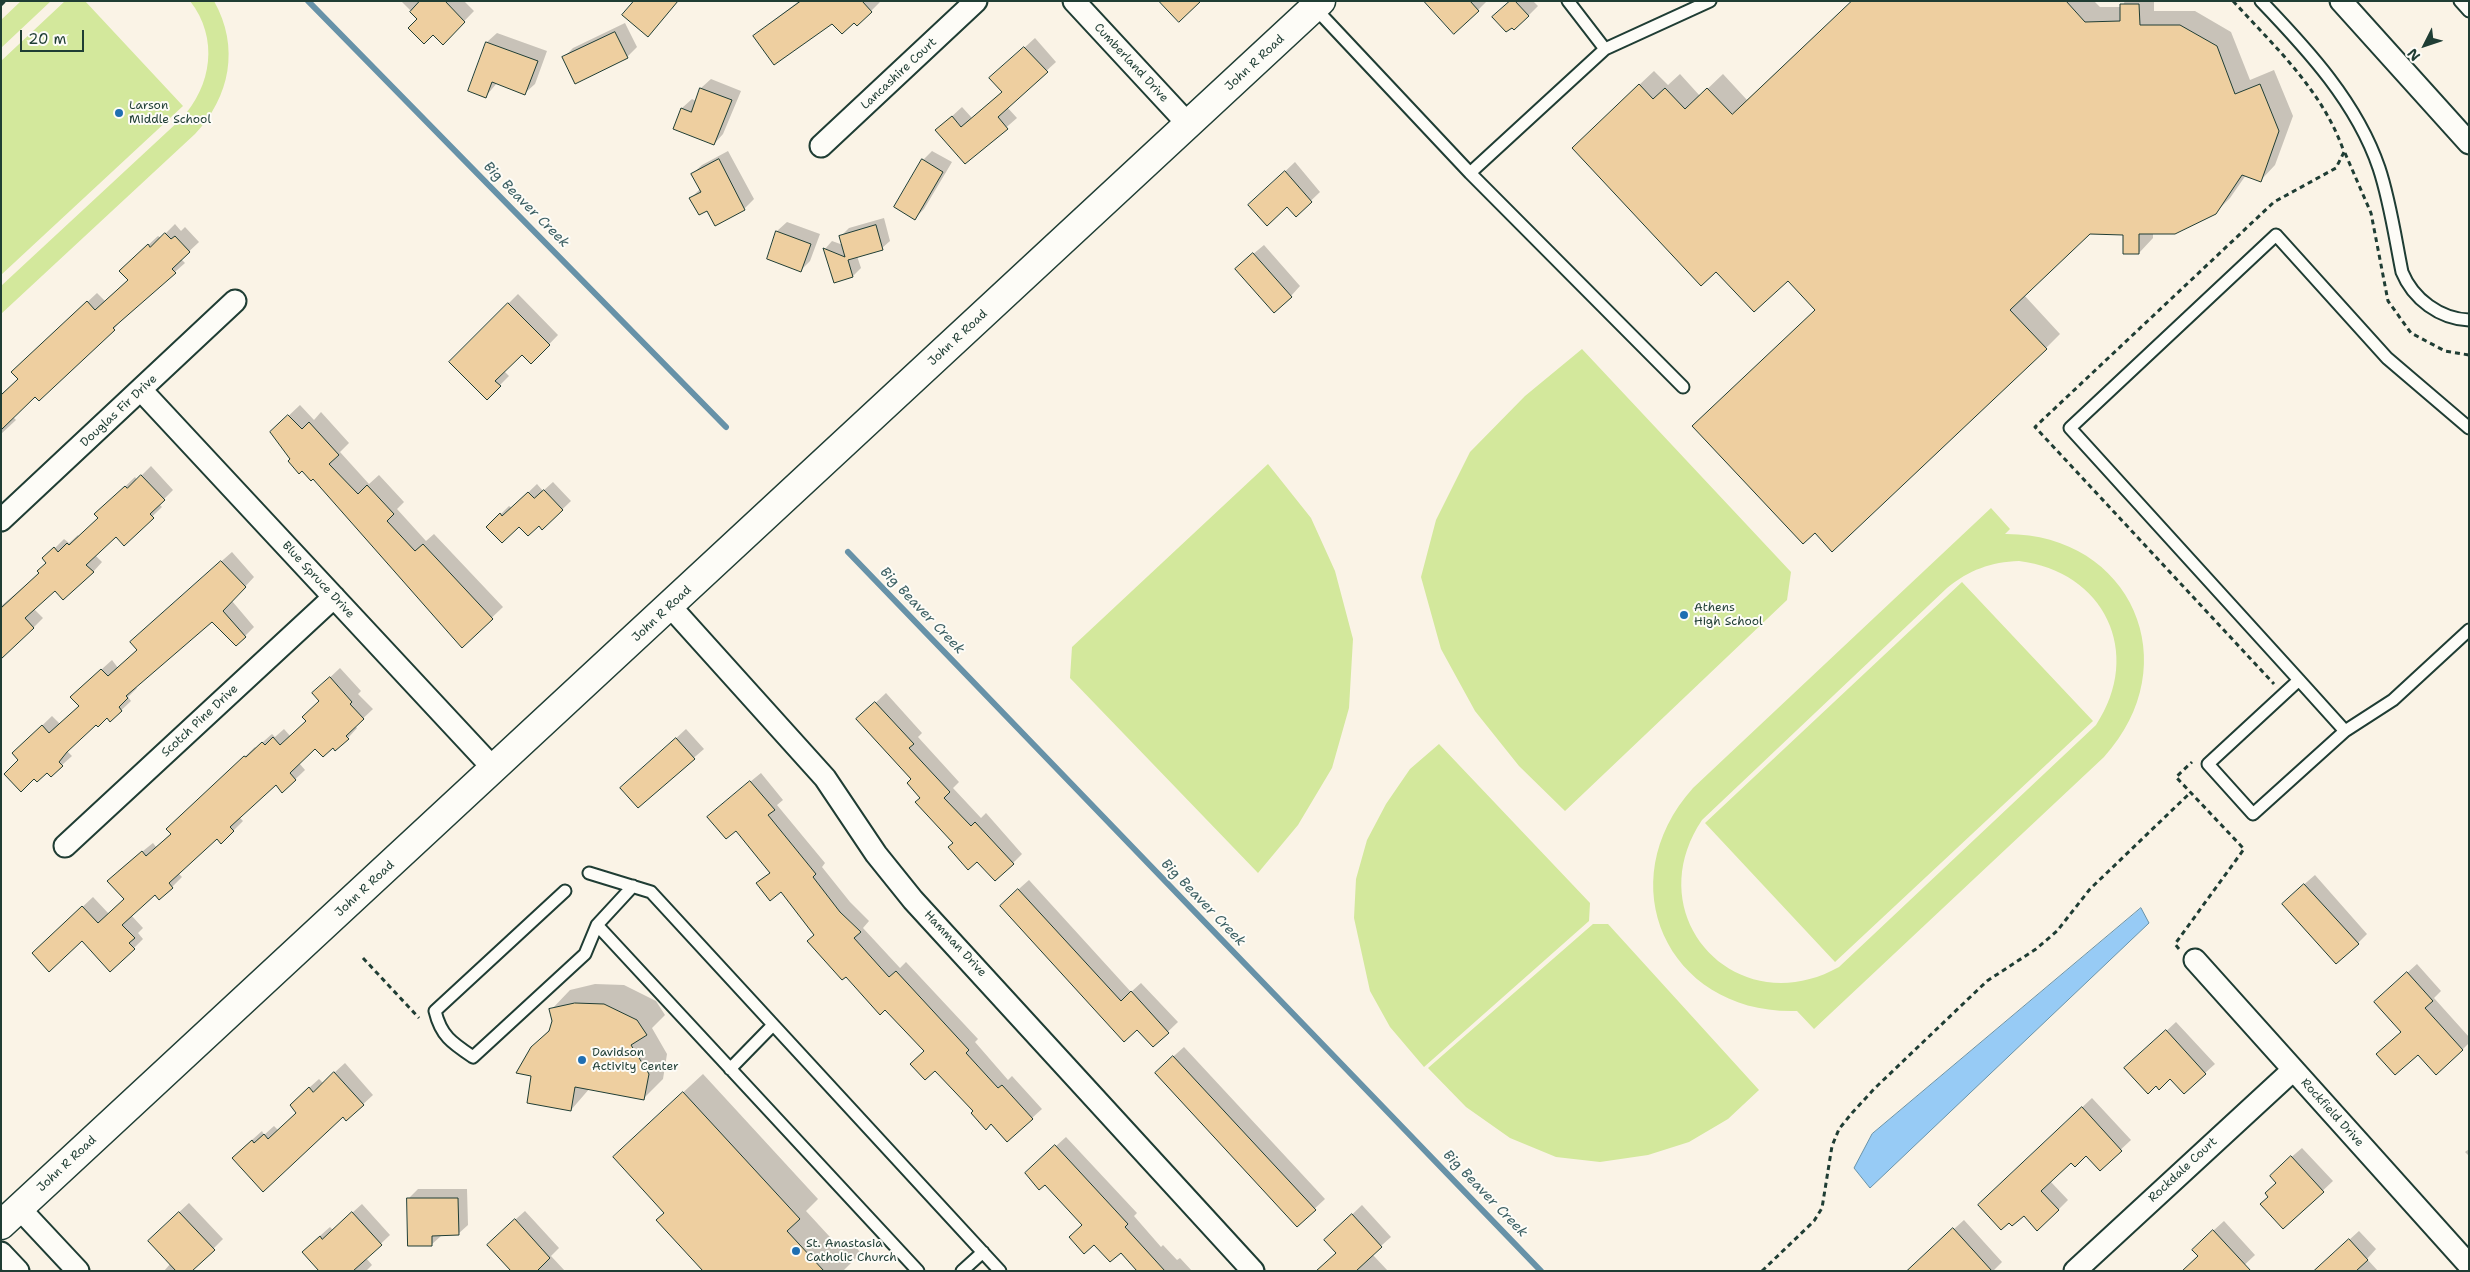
<!DOCTYPE html>
<style>
body{margin:0}
#map{position:relative;width:2470px;height:1272px;overflow:hidden;background:#faf3e6;font-family:"Shantell Sans",sans-serif}
canvas{display:block}
.frame{position:absolute;inset:0;border:2px solid #1f3d34;pointer-events:none}
.north{position:absolute;left:2400px;top:20px;width:50px;height:50px;-webkit-text-stroke:4px #fdfcf7;paint-order:stroke;rotate:229deg;font-size:14px;font-weight:700;line-height:20px;text-align:center;color:#1f3d34}
.north::after{content:'';display:block;margin:auto;width:18px;height:22px;background:#1f3d34;clip-path:polygon(50% 0,100% 100%,50% 72%,0 100%)}
.scale{position:absolute;left:20px;top:30px;width:64px;height:22px;box-sizing:border-box;border:2px solid #1f3d34;border-top:0;padding-left:6px;font-size:15px;line-height:18px;white-space:nowrap;color:#1f3d34;-webkit-text-stroke:4px #fdfcf7;paint-order:stroke}
</style>
<div id="map">
<canvas width="2470" height="1272"></canvas>
<div class="frame"></div>
<div class="north">N</div>
<div class="scale">20 m</div>
</div>
<script>
const context = document.querySelector('canvas').getContext('2d');
context.lineJoin = 'round';
function fillPath(path, color) { context.fillStyle = color; context.fill(path, 'evenodd'); }
function strokePath(path, color, width, dash) { context.strokeStyle = color; context.lineWidth = width; context.lineCap = dash ? 'butt' : 'round'; context.setLineDash(dash || []); context.stroke(path); }
function write(font, color, halo, rows, align = 'center') {
  context.font = font + ' "Shantell Sans",sans-serif'; context.lineWidth = 4; context.setLineDash([]); context.textBaseline = 'middle'; context.strokeStyle = halo; context.fillStyle = color; for (const [text, x, y, turn = 0] of rows) {
    context.save(); context.translate(x, y); context.rotate((+turn || 0) * Math.PI / 180); context.textAlign = isNaN(turn) ? turn : align; if (halo) context.strokeText(text, 0, 0); context.fillText(text, 0, 0); context.restore();
  }
}
const green = new Path2D(`
 M 21,1 L 51,1 L 1,48 L 1,20 Z
 M 65,1 L 85,1 L 183,106 L 1,275 L 1,61 Z
 M 190,1 L 214,1 C 240,47 230,97 195,134 L 1,314 L 1,286 L 181,119 C 212,86 219,38 190,1 Z
 M 1582,349 L 1791,572 L 1787,600 L 1565,811 L 1519,766 L 1475,711 L 1441,649 L 1421,577 L 1436,520 L 1470,452 L 1525,396 Z
 M 1268,464 L 1311,518 L 1335,571 L 1353,639 L 1349,708 L 1332,768 L 1298,825 L 1258,873 L 1070,678 L 1072,647 Z
 M 1991,508 L 2010,529 L 2005,534 C 2131,533 2189,664 2104,757 L 1814,1029 L 1797,1011 C 1669,1015 1607,884 1693,788 ZM 2019,561 C 2104,571 2144,653 2096,725 L 1839,967 C 1737,1024 1637,917 1702,820 L 1947,588 C 1969,570 1991,562 2019,561 Z
 M 1962,582 L 2093,721 L 1835,962 L 1705,823 Z
 M 1439,744 L 1590,903 L 1589,921 L 1424,1067 L 1390,1027 L 1370,991 L 1354,918 L 1356,879 L 1367,840 L 1386,804 L 1410,769 Z
 M 1593,924 L 1608,924 L 1759,1090 L 1728,1119 L 1689,1142 L 1648,1155 L 1600,1162 L 1556,1157 L 1510,1138 L 1466,1107 L 1428,1068 Z`);
const water = new Path2D(`
 M 2141,908 L 2149,923 L 1870,1188 L 1854,1168 L 1872,1134 Z`);
const shadow = new Path2D(`
 M 401,1 L 464,1 L 474,11 L 443,43 Z
 M 799,1 L 880,1 L 880,2 L 871,11 L 854,21 L 832,22 L 754,36 Z
 M 1426,1 L 1487,1 L 1478,10 Z
 M 1510,1 L 1533,1 L 1538,6 L 1528,16 Z
 M 1852,1 L 2094,1 L 2100,7 L 2122,7 L 2125,1 L 2154,1 L 2154,11 L 2195,11 L 2231,32 L 2250,80 L 2274,70 L 2293,116 L 2275,165 L 2261,180 L 2246,175 L 2230,198 L 2215,213 L 2153,233 L 2153,238 L 2139,253 L 2124,233 L 2090,233 L 2024,295 L 2060,334 L 2046,348 L 1815,531 L 1817,309 L 1788,279 L 1588,133 L 1654,71 L 1668,85 L 1680,74 L 1700,96 L 1723,74 L 1747,100 Z
 M 625,23 L 637,47 L 627,57 L 564,57 L 573,48 Z
 M 497,33 L 547,51 L 535,84 L 525,93 L 497,83 L 486,96 L 469,90 L 487,42 Z
 M 1035,38 L 1056,62 L 1007,107 L 1017,118 L 965,163 L 937,130 L 962,107 L 972,118 L 1003,91 L 1001,69 Z
 M 711,79 L 741,91 L 723,134 L 714,144 L 674,128 L 682,108 L 692,99 L 696,101 L 701,88 Z
 M 728,151 L 754,199 L 744,209 L 707,209 L 691,198 L 700,189 L 692,174 L 702,165 Z
 M 932,151 L 952,162 L 924,209 L 915,218 L 923,160 Z
 M 1295,162 L 1320,192 L 1296,215 L 1287,205 L 1259,196 Z
 M 884,218 L 890,241 L 882,248 L 857,256 L 861,268 L 853,276 L 835,282 L 825,249 L 832,241 L 843,245 L 841,236 L 849,228 Z
 M 787,222 L 820,234 L 810,261 L 800,271 L 768,259 L 777,231 Z
 M 175,224 L 181,231 L 185,227 L 199,242 L 181,259 L 185,263 L 122,319 L 114,329 L 35,396 L 13,417 L 16,420 L 1,434 L 1,396 L 20,379 L 23,362 L 97,293 L 105,301 L 129,279 L 131,261 L 158,236 L 161,238 Z
 M 1264,245 L 1300,286 L 1291,296 L 1246,260 Z
 M 518,294 L 558,335 L 531,363 L 522,353 L 504,371 L 509,376 L 487,398 L 450,362 Z
 M 300,405 L 314,420 L 321,412 L 349,443 L 340,452 L 369,484 L 379,475 L 404,502 L 397,509 L 426,541 L 434,534 L 503,607 L 462,646 L 314,477 L 292,459 L 282,422 Z
 M 151,466 L 173,490 L 159,504 L 162,507 L 124,544 L 116,535 L 95,555 L 102,562 L 93,572 L 55,589 L 34,609 L 43,618 L 33,628 L 1,650 L 1,606 L 40,573 L 47,562 L 44,559 L 64,539 L 69,543 L 78,535 L 79,537 L 100,518 L 106,505 L 135,477 L 137,480 Z
 M 553,482 L 571,501 L 543,528 L 539,524 L 488,527 L 509,506 L 512,508 L 537,484 L 543,491 Z
 M 232,552 L 254,577 L 232,601 L 254,627 L 245,636 L 212,620 L 135,686 L 137,688 L 128,697 L 131,701 L 111,720 L 107,716 L 96,723 L 67,751 L 72,756 L 62,765 L 47,771 L 20,760 L 23,744 L 52,716 L 60,724 L 80,706 L 82,687 L 112,660 L 118,668 L 138,649 L 141,632 Z
 M 340,668 L 361,691 L 358,694 L 373,709 L 355,726 L 357,728 L 348,738 L 333,747 L 316,748 L 299,763 L 305,770 L 283,791 L 276,783 L 239,817 L 243,821 L 233,831 L 217,837 L 178,873 L 182,877 L 172,887 L 160,898 L 155,893 L 131,915 L 143,928 L 138,933 L 143,939 L 134,948 L 82,940 L 43,944 L 93,897 L 109,914 L 125,899 L 118,871 L 153,843 L 156,847 L 172,833 L 178,819 L 255,747 L 256,748 L 272,734 L 275,737 L 284,729 L 291,737 L 307,721 L 320,701 L 323,684 Z
 M 886,693 L 922,733 L 918,737 L 959,782 L 953,788 L 981,818 L 986,813 L 1022,854 L 1013,863 L 978,860 L 954,842 L 921,798 L 913,779 L 868,710 Z
 M 686,729 L 704,749 L 638,806 L 632,779 Z
 M 761,773 L 783,800 L 777,805 L 825,863 L 822,867 L 850,902 L 869,921 L 863,928 L 900,968 L 906,962 L 978,1039 L 975,1042 L 1008,1080 L 1012,1076 L 1042,1109 L 1032,1118 L 991,1122 L 974,1111 L 925,1051 L 886,1008 L 846,975 L 781,890 L 758,883 L 770,872 L 719,807 Z
 M 2315,875 L 2367,934 L 2358,943 L 2293,894 Z
 M 1029,880 L 1131,992 L 1141,983 L 1178,1022 L 1153,1046 L 1011,896 Z
 M 2417,964 L 2441,991 L 2434,998 L 2469,1037 L 2469,1043 L 2462,1050 L 2418,1053 L 2402,1031 L 2386,992 Z
 M 595,984 L 624,985 L 656,1001 L 665,1015 L 652,1028 L 667,1054 L 663,1079 L 644,1098 L 590,1088 L 571,1110 L 533,1075 L 532,1048 L 550,1029 L 554,1021 L 551,1010 L 570,990 Z
 M 2176,1022 L 2215,1064 L 2205,1073 L 2170,1078 L 2136,1059 Z
 M 1184,1047 L 1325,1199 L 1297,1225 L 1166,1063 Z
 M 345,1063 L 373,1095 L 346,1120 L 343,1116 L 243,1148 L 262,1131 L 264,1135 L 274,1126 L 278,1130 L 298,1112 L 301,1095 L 319,1079 L 323,1083 Z
 M 703,1074 L 818,1199 L 806,1211 L 841,1249 L 850,1241 L 861,1253 L 843,1271 L 705,1271 L 666,1213 L 634,1138 Z
 M 2092,1098 L 2131,1140 L 2100,1169 L 2086,1154 L 2071,1161 L 2050,1181 L 2068,1200 L 2058,1210 L 2024,1214 L 1989,1195 Z
 M 1066,1137 L 1137,1213 L 1134,1216 L 1161,1247 L 1163,1245 L 1177,1260 L 1180,1258 L 1192,1271 L 1138,1271 L 1121,1251 L 1084,1225 L 1036,1164 Z
 M 2302,1148 L 2333,1181 L 2283,1228 L 2269,1197 L 2277,1183 L 2281,1166 Z
 M 2469,1149 L 2469,1156 L 2465,1152 Z
 M 418,1189 L 467,1189 L 468,1225 L 458,1234 L 441,1236 L 431,1245 L 408,1199 Z
 M 189,1203 L 223,1239 L 191,1271 L 164,1271 L 171,1263 L 159,1231 Z
 M 362,1204 L 390,1235 L 366,1258 L 372,1265 L 366,1271 L 320,1271 L 313,1242 L 330,1227 L 333,1230 Z
 M 1362,1205 L 1391,1237 L 1372,1254 L 1388,1271 L 1334,1271 L 1337,1252 L 1335,1231 Z
 M 525,1211 L 559,1248 L 551,1256 L 565,1271 L 510,1271 L 498,1235 Z
 M 1964,1220 L 2002,1262 L 1993,1271 L 1918,1271 L 1923,1257 Z
 M 2224,1221 L 2255,1255 L 2238,1271 L 2199,1256 L 2203,1240 Z
 M 2359,1231 L 2376,1249 L 2367,1259 L 2378,1271 L 2320,1271 L 2328,1259 Z`);
const stream = new Path2D(`
 M 308,1 L 726,427
 M 848,552 L 1541,1271`);
const building = new Path2D(`
 M 420,1 L 445,1 L 465,22 L 443,45 L 433,35 L 424,44 L 408,28 L 417,19 L 410,12 Z
 M 634,1 L 678,1 L 648,37 L 622,15 Z
 M 801,1 L 862,1 L 872,12 L 857,26 L 854,23 L 842,34 L 832,24 L 774,65 L 753,36 Z
 M 1159,1 L 1201,1 L 1179,22 Z
 M 1424,1 L 1470,1 L 1479,11 L 1454,34 Z
 M 1510,1 L 1515,1 L 1529,16 L 1514,30 L 1512,28 L 1506,32 L 1492,17 Z
 M 1852,1 L 2066,1 L 2085,22 L 2120,21 L 2120,4 L 2139,4 L 2140,25 L 2180,25 L 2217,46 L 2235,94 L 2260,84 L 2279,131 L 2261,182 L 2242,175 L 2216,214 L 2175,234 L 2139,234 L 2139,254 L 2123,254 L 2123,235 L 2090,234 L 2010,310 L 2047,349 L 1832,552 L 1815,533 L 1803,544 L 1692,426 L 1815,310 L 1788,281 L 1754,312 L 1716,272 L 1701,286 L 1572,148 L 1639,84 L 1653,99 L 1665,88 L 1685,109 L 1707,88 L 1732,114 Z
 M 615,32 L 628,58 L 575,84 L 562,57 Z
 M 486,42 L 538,61 L 525,95 L 492,82 L 486,98 L 468,91 Z
 M 1024,47 L 1048,72 L 998,117 L 1008,129 L 965,164 L 935,130 L 952,116 L 961,127 L 1002,92 L 989,78 Z
 M 700,88 L 732,100 L 714,145 L 673,129 L 681,108 L 691,112 Z
 M 719,159 L 745,210 L 715,226 L 707,211 L 699,215 L 689,198 L 701,192 L 691,174 Z
 M 922,159 L 943,172 L 915,220 L 894,207 Z
 M 1285,171 L 1312,202 L 1296,217 L 1287,207 L 1267,226 L 1248,205 Z
 M 876,225 L 883,250 L 848,260 L 853,277 L 834,283 L 823,248 L 845,257 L 839,236 Z
 M 776,231 L 811,244 L 801,272 L 767,259 Z
 M 165,233 L 171,239 L 175,236 L 190,252 L 172,269 L 176,273 L 113,328 L 115,330 L 39,401 L 35,397 L 1,430 L 1,395 L 18,379 L 11,372 L 87,301 L 95,310 L 128,280 L 119,271 L 148,244 L 150,247 Z
 M 1253,253 L 1292,297 L 1274,313 L 1235,269 Z
 M 508,303 L 550,345 L 531,364 L 522,355 L 495,381 L 501,386 L 487,400 L 449,362 Z
 M 288,415 L 302,429 L 309,422 L 339,455 L 329,464 L 358,494 L 367,485 L 394,514 L 387,521 L 415,551 L 423,544 L 493,619 L 462,648 L 313,479 L 311,481 L 302,471 L 299,474 L 288,461 L 290,459 L 270,432 Z
 M 141,475 L 165,500 L 150,514 L 154,518 L 124,546 L 116,537 L 86,565 L 94,572 L 63,600 L 55,591 L 25,618 L 34,628 L 1,659 L 1,608 L 39,573 L 37,571 L 46,563 L 42,558 L 54,547 L 58,552 L 67,543 L 69,545 L 98,518 L 94,514 L 125,486 L 127,488 Z
 M 544,490 L 563,510 L 542,530 L 539,526 L 528,536 L 519,527 L 502,543 L 486,527 L 500,513 L 502,516 L 528,492 L 534,498 Z
 M 221,561 L 246,587 L 223,611 L 246,637 L 236,646 L 212,622 L 126,696 L 128,698 L 119,707 L 122,711 L 110,722 L 107,718 L 98,727 L 96,725 L 67,752 L 59,762 L 63,766 L 51,777 L 47,773 L 37,782 L 34,779 L 21,792 L 4,774 L 18,760 L 12,753 L 42,725 L 49,733 L 79,706 L 70,697 L 101,669 L 108,676 L 137,650 L 130,642 Z
 M 330,677 L 352,702 L 350,704 L 364,719 L 346,736 L 349,739 L 335,751 L 333,748 L 323,757 L 315,749 L 290,773 L 296,780 L 282,793 L 276,785 L 230,827 L 234,831 L 221,844 L 217,839 L 169,883 L 173,888 L 159,900 L 155,895 L 122,925 L 135,938 L 129,943 L 135,949 L 110,972 L 82,941 L 49,972 L 32,953 L 82,906 L 98,923 L 124,899 L 107,881 L 142,851 L 146,856 L 171,834 L 166,829 L 244,756 L 246,757 L 262,742 L 265,745 L 273,737 L 280,745 L 306,721 L 302,717 L 319,701 L 312,693 Z
 M 875,702 L 914,744 L 909,748 L 950,792 L 944,798 L 971,826 L 975,822 L 1014,864 L 995,881 L 977,862 L 968,870 L 948,847 L 953,843 L 915,802 L 920,798 L 907,783 L 911,779 L 856,719 Z
 M 676,738 L 695,759 L 638,808 L 620,788 Z
 M 750,781 L 775,810 L 768,815 L 816,874 L 813,877 L 840,912 L 861,932 L 854,938 L 889,977 L 896,971 L 969,1050 L 966,1053 L 998,1088 L 1002,1085 L 1033,1119 L 1007,1142 L 991,1124 L 986,1130 L 971,1113 L 973,1111 L 935,1071 L 925,1080 L 910,1064 L 924,1051 L 885,1010 L 880,1015 L 846,977 L 842,980 L 807,941 L 814,935 L 781,892 L 770,901 L 756,883 L 770,873 L 736,831 L 726,839 L 707,817 Z
 M 2304,884 L 2359,944 L 2336,964 L 2282,904 Z
 M 1018,889 L 1121,1001 L 1131,991 L 1169,1033 L 1153,1047 L 1137,1030 L 1124,1042 L 1000,906 Z
 M 2407,972 L 2433,1001 L 2425,1008 L 2463,1050 L 2436,1075 L 2418,1055 L 2395,1075 L 2376,1054 L 2401,1032 L 2374,1002 Z
 M 575,1003 L 604,1004 L 637,1020 L 647,1035 L 631,1045 L 649,1074 L 644,1100 L 575,1087 L 571,1111 L 527,1103 L 531,1076 L 516,1073 L 531,1047 L 549,1031 L 552,1021 L 549,1009 Z
 M 2166,1030 L 2206,1074 L 2184,1094 L 2170,1079 L 2159,1090 L 2156,1086 L 2148,1094 L 2124,1068 Z
 M 1173,1056 L 1316,1210 L 1297,1227 L 1155,1073 Z
 M 334,1072 L 364,1105 L 346,1121 L 343,1117 L 263,1192 L 232,1158 L 252,1140 L 254,1143 L 264,1134 L 268,1139 L 296,1113 L 290,1105 L 309,1087 L 313,1092 Z
 M 683,1092 L 800,1219 L 787,1231 L 824,1271 L 703,1271 L 656,1220 L 664,1213 L 613,1157 Z
 M 2082,1107 L 2122,1151 L 2100,1171 L 2086,1156 L 2075,1167 L 2071,1163 L 2041,1191 L 2059,1210 L 2037,1231 L 2024,1216 L 2012,1226 L 2009,1223 L 2001,1230 L 1978,1205 Z
 M 1055,1145 L 1128,1224 L 1125,1227 L 1165,1271 L 1137,1271 L 1121,1253 L 1110,1262 L 1094,1245 L 1084,1254 L 1069,1237 L 1082,1225 L 1045,1185 L 1039,1190 L 1025,1173 Z
 M 2291,1156 L 2324,1192 L 2283,1229 L 2260,1204 L 2268,1197 L 2265,1193 L 2276,1183 L 2270,1176 Z
 M 407,1198 L 458,1198 L 459,1235 L 432,1236 L 432,1246 L 408,1246 Z
 M 179,1212 L 215,1250 L 192,1271 L 176,1271 L 148,1241 Z
 M 352,1212 L 382,1245 L 353,1271 L 319,1271 L 302,1252 L 320,1236 L 322,1239 Z
 M 1352,1214 L 1382,1247 L 1356,1271 L 1316,1271 L 1336,1253 L 1324,1240 Z
 M 515,1219 L 550,1258 L 537,1271 L 511,1271 L 487,1245 Z
 M 1953,1228 L 1992,1271 L 1907,1271 Z
 M 2213,1230 L 2251,1271 L 2182,1271 L 2198,1256 L 2192,1250 Z
 M 2349,1239 L 2368,1260 L 2356,1271 L 2314,1271 Z`);
const path = new Path2D(`
 M 2233,1 C 2276,48 2323,91 2344,152 L 2336,168 L 2274,202 L 2035,427 L 2274,684
 M 1,5 L 5,1
 M 2345,153 L 2371,213 L 2388,301 L 2411,333 L 2445,351 L 2469,355
 M 2179,949 L 2175,944 L 2244,849 L 2176,777 L 2192,762
 M 363,958 L 419,1018
 M 1762,1271 L 1814,1221 L 1822,1208 L 1832,1146 L 1839,1129 L 1852,1113 L 1875,1088 L 1987,981 L 2036,949 L 2057,931 L 2090,889 L 2190,793`);
const service = new Path2D(`
 M 1568,1 L 1605,49
 M 2261,1 C 2308,50 2357,103 2379,168 C 2390,201 2395,237 2402,272 C 2413,299 2440,319 2469,320
 M 2460,1 L 2469,11
 M 1314,7 L 1470,173 L 1605,49 L 1710,1
 M 1470,173 L 1683,387
 M 2299,680 L 2070,428 L 2276,235 L 2387,358 L 2469,428
 M 2345,731 L 2299,680 L 2208,764 L 2253,814 L 2345,731 L 2393,700 L 2469,630
 M 589,873 L 651,892 L 1000,1271
 M 565,891 L 435,1011 C 441,1036 452,1043 473,1057 L 585,954 L 597,925 L 633,886
 M 597,925 L 918,1271
 M 730,1069 L 773,1025
 M 962,1271 L 983,1252`);
const minor = new Path2D(`
 M 1074,1 L 1188,124
 M 2341,1 L 2469,143
 M 821,146 L 976,1
 M 141,390 L 494,769
 M 1,520 L 235,301
 M 670,606 L 825,778 L 876,854 L 913,900 L 1253,1271
 M 65,846 L 334,597
 M 2195,960 L 2469,1265
 M 20,1209 L 78,1271
 M 1,1253 L 18,1271
 M 2075,1271 L 2293,1070`);
const secondary = new Path2D(`
 M 1,1225 L 1321,1`);
const markers = [
 [119,113,5,"#1f6fb2"],
 [1684,615,5,"#1f6fb2"],
 [582,1060,5,"#1f6fb2"],
 [796,1251,5,"#1f6fb2"]
];
const streetNames = [
 ["Cumberland Drive",1131,63,47],
 ["John R Road",1255,63,-43],
 ["Lancashire Court",899,74,-43],
 ["John R Road",958,338,-43],
 ["Douglas Fir Drive",119,411,-43],
 ["Blue Spruce Drive",318,580,47],
 ["John R Road",662,614,-43],
 ["Scotch Pine Drive",200,721,-43],
 ["John R Road",365,889,-43],
 ["Hamman Drive",955,944,47],
 ["Rockfield Drive",2332,1113,48],
 ["John R Road",67,1164,-43],
 ["Rockdale Court",2183,1170,-43]
];
const poiNames = [
 ["Larson",129,106],
 ["Middle School",129,120],
 ["Athens",1694,608],
 ["High School",1694,622],
 ["Davidson",592,1053],
 ["Activity Center",592,1067],
 ["St. Anastasia",806,1244],
 ["Catholic Church",806,1258]
];
const waterNames = [
 ["Big Beaver Creek",526,205,45],
 ["Big Beaver Creek",922,611,46],
 ["Big Beaver Creek",1203,903,46],
 ["Big Beaver Creek",1485,1194,46]
];
fillPath(green, '#d3e89c');
fillPath(water, '#97cbf5');
strokePath(water, '#6792a8', 1);
fillPath(shadow, '#0003');
strokePath(stream, '#6792a8', 6);
fillPath(building, '#eecfa0');
strokePath(building, '#1f3d34', 1);
strokePath(service, '#1f3d34', 15);
strokePath(minor, '#1f3d34', 25);
strokePath(secondary, '#1f3d34', 31);
strokePath(path, '#1f3d34', 3, [5, 4]);
strokePath(service, '#fdfcf7', 11);
strokePath(minor, '#fdfcf7', 21);
strokePath(secondary, '#fdfcf7', 28);
for (const [x, y, r, color] of markers) { const dot = new Path2D(); dot.arc(x, y, r, 0, 2 * Math.PI); context.fillStyle = color; context.fill(dot); strokePath(dot, '#fdfcf7', 2); }
write('12px', '#1f3d34', '#fdfcf7', streetNames);
write('12px', '#1f3d34', '#fdfcf7', poiNames, 'left');
write('italic 14px', '#3d6064', '#fdfcf7', waterNames);
</script>
